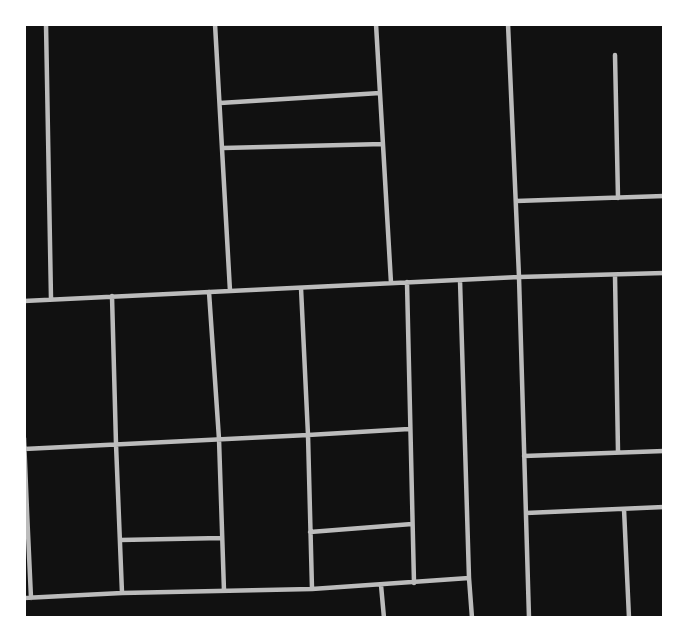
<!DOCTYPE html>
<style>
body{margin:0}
#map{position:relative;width:688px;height:642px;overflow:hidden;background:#111;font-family:Arial,sans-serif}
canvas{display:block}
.frame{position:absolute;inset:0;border:26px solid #fff;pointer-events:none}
</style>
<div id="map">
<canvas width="688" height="642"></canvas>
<div class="frame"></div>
</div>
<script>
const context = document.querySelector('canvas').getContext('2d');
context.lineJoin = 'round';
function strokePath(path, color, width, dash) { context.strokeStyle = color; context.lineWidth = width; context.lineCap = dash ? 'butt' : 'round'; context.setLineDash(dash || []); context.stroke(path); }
const service = new Path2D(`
 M 46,24 L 51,299
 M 215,24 L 230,291
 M 376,24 L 391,283
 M 508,24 L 519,277 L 529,618
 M 615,55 L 618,198
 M 220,103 L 380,93
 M 223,148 L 383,144
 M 516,201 L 664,196
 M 615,275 L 618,452
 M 460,280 L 469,578 L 472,618
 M 407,282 L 414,583
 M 301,288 L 308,435 L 312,589
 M 209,292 L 219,439 L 224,591
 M 112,296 L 116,444 L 122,593
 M 24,301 L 519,277 L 664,273
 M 24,438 L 27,511
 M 24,449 L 308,435 L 409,429
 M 524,456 L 664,451
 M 624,509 L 629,618
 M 27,511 L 31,598
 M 526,513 L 664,507
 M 310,532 L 412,524
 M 120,540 L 222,538
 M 381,585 L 384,618
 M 24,598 L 122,593 L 312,589 L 469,578`);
strokePath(service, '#bcbcbc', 4.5);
</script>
